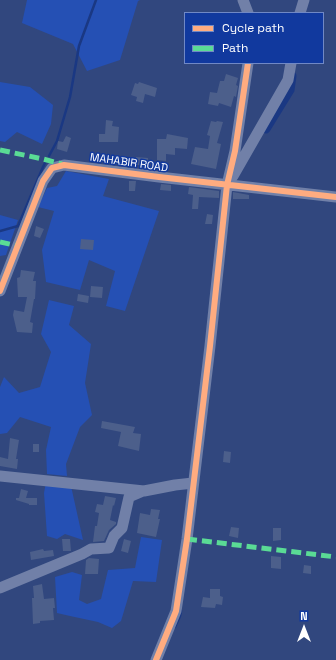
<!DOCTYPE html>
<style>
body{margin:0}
#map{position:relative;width:336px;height:660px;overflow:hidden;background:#31477e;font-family:"Space Grotesk",sans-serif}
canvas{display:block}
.legend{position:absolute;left:184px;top:12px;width:140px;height:52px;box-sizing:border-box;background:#11399e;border:1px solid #7088c5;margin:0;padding:5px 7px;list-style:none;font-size:12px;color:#fff}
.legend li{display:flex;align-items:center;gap:8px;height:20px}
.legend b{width:20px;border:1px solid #7088c5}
.north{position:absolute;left:284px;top:608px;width:40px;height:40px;-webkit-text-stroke:3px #11399e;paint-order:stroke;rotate:0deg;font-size:11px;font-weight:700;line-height:16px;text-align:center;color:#fff}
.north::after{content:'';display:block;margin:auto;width:14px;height:18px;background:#fff;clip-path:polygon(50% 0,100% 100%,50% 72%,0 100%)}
</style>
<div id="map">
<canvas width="336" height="660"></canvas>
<ul class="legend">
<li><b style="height:5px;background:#ffac80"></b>Cycle path</li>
<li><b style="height:5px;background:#5adb95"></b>Path</li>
</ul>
<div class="north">N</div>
</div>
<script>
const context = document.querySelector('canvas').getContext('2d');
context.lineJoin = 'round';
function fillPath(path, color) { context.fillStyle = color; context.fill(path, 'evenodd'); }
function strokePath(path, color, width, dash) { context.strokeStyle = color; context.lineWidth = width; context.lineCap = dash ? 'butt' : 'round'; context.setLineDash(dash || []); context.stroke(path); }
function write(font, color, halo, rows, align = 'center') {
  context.font = font + ' "Space Grotesk",sans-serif'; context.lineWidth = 3; context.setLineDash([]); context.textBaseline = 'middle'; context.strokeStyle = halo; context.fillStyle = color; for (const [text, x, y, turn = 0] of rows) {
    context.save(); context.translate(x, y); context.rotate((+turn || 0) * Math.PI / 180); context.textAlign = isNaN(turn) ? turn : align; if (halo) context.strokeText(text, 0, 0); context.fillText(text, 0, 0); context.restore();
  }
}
const green = new Path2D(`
 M 27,0 L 140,0 L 138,1 L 120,60 L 87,71 L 73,44 L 22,23 Z
 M 0,82 L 30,87 L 53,105 L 51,124 L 42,144 L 17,132 L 5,142 L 0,141 Z
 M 66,171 L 109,179 L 103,196 L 159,211 L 125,311 L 106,306 L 115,271 L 89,260 L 80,290 L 46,282 L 42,250 L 54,211 L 38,207 L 47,188 L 57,186 Z
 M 0,215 L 18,220 L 6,255 L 0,256 Z
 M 49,300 L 74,306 L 69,325 L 91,344 L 85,383 L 92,415 L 80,427 L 66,464 L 67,476 L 47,474 L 46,450 L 51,427 L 20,417 L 7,433 L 0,434 L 0,387 L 4,377 L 19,393 L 40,387 L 51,352 L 41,334 Z
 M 46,482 L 71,486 L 83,540 L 65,534 L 57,539 L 47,536 L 44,493 Z
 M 141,537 L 162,540 L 156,582 L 133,581 L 121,621 L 112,628 L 98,622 L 70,616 L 57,613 L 55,577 L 72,572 L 82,575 L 79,600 L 87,604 L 101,599 L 108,570 L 135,568 Z`);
const stream = new Path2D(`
 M 49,156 L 57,141 L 70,97 L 79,46 L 96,0
 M 0,231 L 18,226 L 43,167 L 45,163
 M 175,627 L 180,616 L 181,611`);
const canal = new Path2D(`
 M 266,129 L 290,90 L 292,76`);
const building = new Path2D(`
 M 226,74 L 238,78 L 236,85 L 238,86 L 236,97 L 234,96 L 231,107 L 219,103 L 218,106 L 208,104 L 210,92 L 217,93 L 220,81 L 224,81 Z
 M 139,82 L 157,88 L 155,97 L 145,94 L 143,103 L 136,101 L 137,97 L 131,95 L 135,83 L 138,84 Z
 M 106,120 L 113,121 L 112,126 L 119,127 L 118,142 L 99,142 L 99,134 L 105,134 Z
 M 211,121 L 216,122 L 217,121 L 223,122 L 217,143 L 221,144 L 216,169 L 191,164 L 195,147 L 208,149 L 210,136 L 207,135 Z
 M 167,134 L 188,138 L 187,149 L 175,148 L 175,155 L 166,154 L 166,161 L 157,160 L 157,139 L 166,139 Z
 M 66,136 L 71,138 L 67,152 L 57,149 L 58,141 L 63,142 Z
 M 136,157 L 148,158 L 147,165 L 136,165 Z
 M 129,181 L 136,181 L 135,191 L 129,191 Z
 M 161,184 L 171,185 L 171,191 L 160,190 Z
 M 189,187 L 219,191 L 219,198 L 199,197 L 198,209 L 192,209 L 193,195 L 188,194 Z
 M 233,192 L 249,195 L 249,199 L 233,199 Z
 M 207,214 L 213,215 L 212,224 L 205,224 Z
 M 36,226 L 44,229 L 40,238 L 34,236 Z
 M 81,239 L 94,240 L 93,250 L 80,249 Z
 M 21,270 L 35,272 L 33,281 L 36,281 L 35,299 L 34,299 L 30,322 L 33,323 L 32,333 L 17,332 L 13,315 L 14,310 L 24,312 L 27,297 L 18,297 L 17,278 L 20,277 Z
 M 91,286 L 103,287 L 102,298 L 90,297 Z
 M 78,294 L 89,296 L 88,303 L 77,301 Z
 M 102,421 L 135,427 L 133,433 L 141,434 L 139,451 L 118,446 L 121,432 L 101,428 Z
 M 10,438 L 19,440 L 16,459 L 18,459 L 17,469 L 0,466 L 0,457 L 8,459 Z
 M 33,444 L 39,444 L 39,452 L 33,452 Z
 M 224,451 L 231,452 L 230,463 L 223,462 Z
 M 21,489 L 28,491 L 26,498 L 37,498 L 37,505 L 29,505 L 29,504 L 16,500 L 16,498 L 19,498 Z
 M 105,496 L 116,498 L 114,506 L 113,505 L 110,520 L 116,522 L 116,524 L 109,530 L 104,541 L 93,542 L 95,526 L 97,526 L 99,513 L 95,512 L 97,504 L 103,505 Z
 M 151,509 L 160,510 L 158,519 L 160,519 L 156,537 L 137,533 L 140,513 L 150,515 Z
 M 231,527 L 239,528 L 238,538 L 229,536 Z
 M 273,528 L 281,528 L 281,540 L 273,541 Z
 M 62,539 L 70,539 L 71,551 L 63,551 Z
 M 124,539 L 131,541 L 128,553 L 121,551 Z
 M 43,549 L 44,551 L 53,550 L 54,556 L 31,560 L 30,552 Z
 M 271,556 L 281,557 L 281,569 L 271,568 Z
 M 89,558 L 99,559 L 98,574 L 85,574 L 86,560 Z
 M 304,565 L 311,566 L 311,574 L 303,573 Z
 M 42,584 L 44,599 L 54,598 L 55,608 L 53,608 L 54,620 L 40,621 L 40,623 L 33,624 L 32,598 L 34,598 L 33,586 Z
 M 210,589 L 220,589 L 220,596 L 223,597 L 222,605 L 216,604 L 215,608 L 201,607 L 203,597 L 210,598 Z`);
const minor = new Path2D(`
 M 243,0 L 248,13
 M 300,13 L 304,0
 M 233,176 L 288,80 L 291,63
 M 0,291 L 43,181 L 52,168 L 64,165 L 159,177 L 283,191 L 336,197
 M 0,476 L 144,491 L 175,485 L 193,483
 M 0,588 L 82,554 L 91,549 L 109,548 L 114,536 L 122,528 L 129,497 L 143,491
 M 156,660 L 176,611 L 187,539 L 210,346 L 227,185 L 235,151 L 248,63`);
const quiet = new Path2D(`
 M 0,150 L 43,159 L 62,164
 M 0,242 L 18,246
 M 187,539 L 336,557`);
const cycleway = new Path2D(`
 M 0,291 L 43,181 L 52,168 L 64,165 L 159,177 L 283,191 L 336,197
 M 156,660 L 176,611 L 187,539 L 210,346 L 227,185 L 235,151 L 248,63`);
const streetNames = [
 ["MAHABIR ROAD",129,163,8]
];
fillPath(green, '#2550b4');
strokePath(stream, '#1a3883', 2.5);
strokePath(canal, '#1a3883', 9);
fillPath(building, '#4c5f8b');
strokePath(minor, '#7180a8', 11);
strokePath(quiet, '#5adb95', 5, [10, 5]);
strokePath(cycleway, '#ffac80', 6);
write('11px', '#fff', '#11399e', streetNames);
</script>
